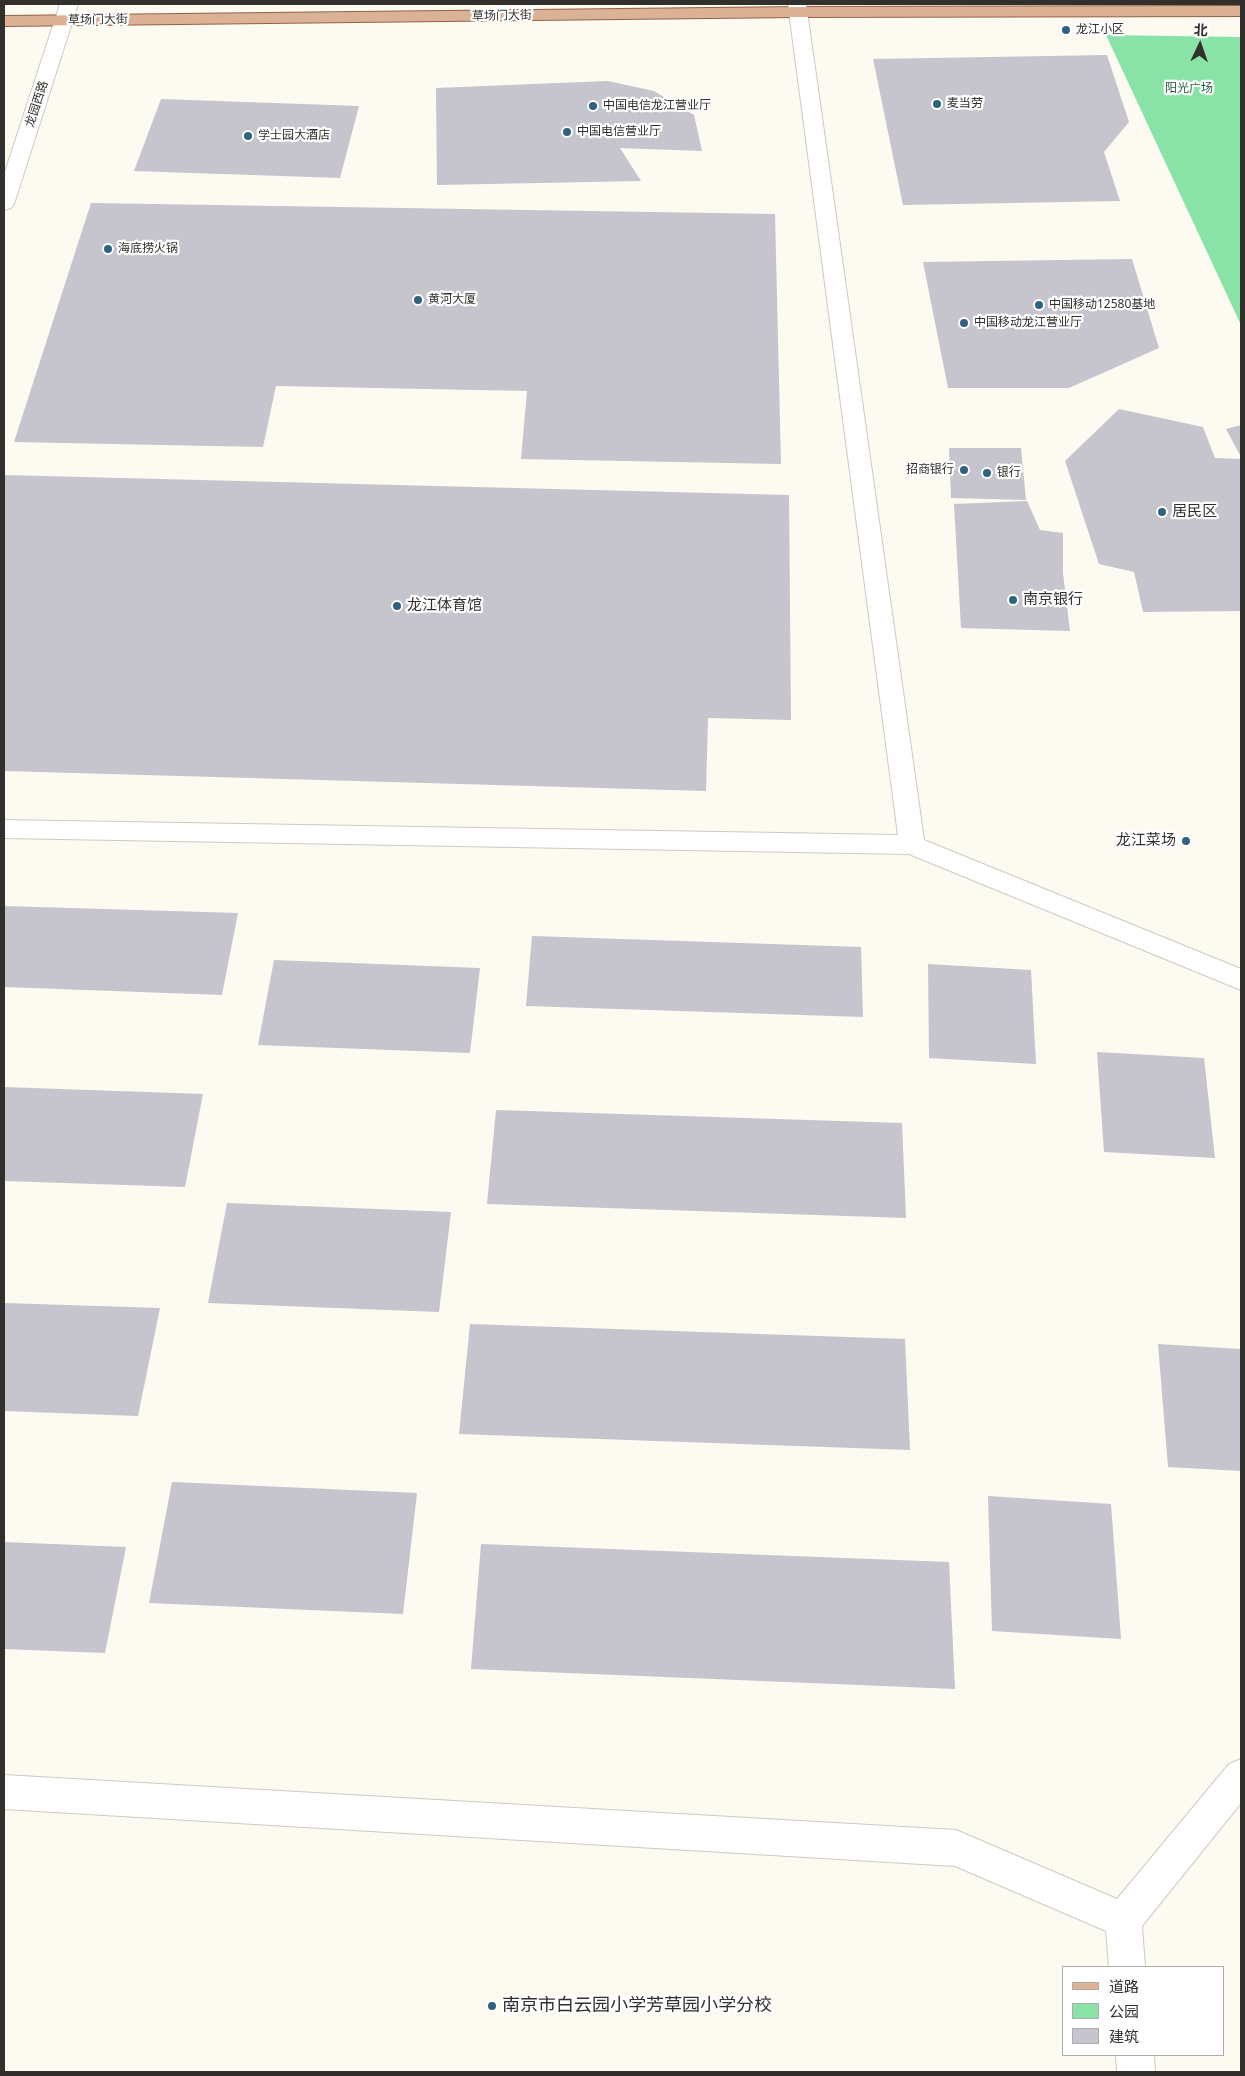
<!DOCTYPE html>
<meta charset="utf-8">
<style>
body{margin:0}
#map{position:relative;width:1245px;height:2076px;overflow:hidden;background:#fdfaf1;font-family:"Noto Sans","Noto Sans SC",sans-serif}
canvas{display:block}
.frame{position:absolute;inset:0;border:5px solid #32302d;pointer-events:none}
.legend{position:absolute;left:1062px;top:1966px;width:162px;height:90px;box-sizing:border-box;background:#fff;border:1px solid #adacab;margin:0;padding:6px 9px;list-style:none;font-size:15px;color:#32302d}
.legend li{display:flex;align-items:center;gap:10px;height:25px}
.legend b{width:25px;border:1px solid #adacab}
.north{position:absolute;left:1175px;top:20px;width:50px;height:50px;-webkit-text-stroke:4px #fff;paint-order:stroke;rotate:3deg;font-size:14px;font-weight:700;line-height:20px;text-align:center;color:#32302d}
.north::after{content:'';display:block;margin:auto;width:18px;height:22px;background:#32302d;clip-path:polygon(50% 0,100% 100%,50% 72%,0 100%)}
</style>
<div id="map">
<canvas width="1245" height="2076"></canvas>
<div class="frame"></div>
<ul class="legend">
<li><b style="height:6px;background:#dcb297"></b>道路</li>
<li><b style="height:14px;background:#89e3a6"></b>公园</li>
<li><b style="height:14px;background:#c6c4cd"></b>建筑</li>
</ul>
<div class="north">北</div>
</div>
<script>
const context = document.querySelector('canvas').getContext('2d');
context.lineJoin = 'round';
function fillPath(path, color) { context.fillStyle = color; context.fill(path, 'evenodd'); }
function strokePath(path, color, width, dash) { context.strokeStyle = color; context.lineWidth = width; context.lineCap = dash ? 'butt' : 'round'; context.setLineDash(dash || []); context.stroke(path); }
function write(font, color, halo, rows, align = 'center') {
  context.font = font + ' "Noto Sans","Noto Sans SC",sans-serif'; context.lineWidth = 4.5; context.setLineDash([]); context.textBaseline = 'middle'; context.strokeStyle = halo; context.fillStyle = color; for (const [text, x, y, turn = 0] of rows) {
    context.save(); context.translate(x, y); context.rotate((+turn || 0) * Math.PI / 180); context.textAlign = isNaN(turn) ? turn : align; if (halo) context.strokeText(text, 0, 0); context.fillText(text, 0, 0); context.restore();
  }
}
const green = new Path2D(`
 M 1106,35 L 1241,37 L 1241,325 Z`);
const building = new Path2D(`
 M 1107,55 L 1129,122 L 1104,152 L 1120,201 L 903,205 L 873,59 Z
 M 608,81 L 654,91 L 694,115 L 702,151 L 620,148 L 641,181 L 437,185 L 436,88 Z
 M 161,99 L 359,106 L 340,178 L 134,171 Z
 M 91,203 L 775,214 L 781,464 L 521,459 L 527,391 L 276,386 L 263,447 L 14,442 Z
 M 1132,259 L 1159,348 L 1069,388 L 948,388 L 923,262 Z
 M 1119,409 L 1203,427 L 1215,458 L 1241,459 L 1241,611 L 1143,612 L 1134,572 L 1099,564 L 1065,461 Z
 M 1241,425 L 1241,457 L 1226,429 Z
 M 949,448 L 1021,448 L 1026,500 L 951,498 Z
 M 4,475 L 789,495 L 791,720 L 708,718 L 706,791 L 4,771 Z
 M 1027,501 L 1040,530 L 1063,533 L 1063,573 L 1070,631 L 961,628 L 954,504 Z
 M 4,906 L 238,913 L 222,995 L 4,987 Z
 M 532,936 L 861,947 L 863,1017 L 526,1006 Z
 M 274,960 L 480,968 L 470,1053 L 258,1045 Z
 M 928,964 L 1031,970 L 1036,1064 L 929,1058 Z
 M 1097,1052 L 1204,1058 L 1215,1158 L 1104,1152 Z
 M 4,1087 L 203,1094 L 185,1187 L 4,1181 Z
 M 496,1110 L 902,1123 L 906,1218 L 487,1204 Z
 M 227,1203 L 451,1212 L 439,1312 L 208,1303 Z
 M 4,1303 L 160,1308 L 138,1416 L 4,1411 Z
 M 470,1324 L 905,1339 L 910,1450 L 459,1434 Z
 M 1158,1344 L 1241,1349 L 1241,1471 L 1168,1467 Z
 M 172,1482 L 417,1493 L 403,1614 L 149,1603 Z
 M 988,1496 L 1111,1504 L 1121,1639 L 992,1631 Z
 M 4,1542 L 126,1547 L 105,1653 L 4,1649 Z
 M 481,1544 L 949,1562 L 955,1689 L 471,1669 Z`);
const secondary = new Path2D(`
 M 60,4 L 78,4 L 14,204 L 11,208 L 4,210 L 4,175 Z
 M 788,4 L 806,4 L 924,840 L 1241,969 L 1241,990 L 909,854 L 4,838 L 4,820 L 898,835 Z
 M 1241,1759 L 1241,1803 L 1142,1926 L 1145,1967 L 1109,1967 L 1106,1931 L 955,1866 L 4,1809 L 4,1775 L 956,1830 L 1117,1899 L 1229,1764 Z
 M 1116,2055 L 1154,2055 L 1155,2072 L 1117,2072 Z`);
const primary = new Path2D(`
 M 1241,6 L 1241,16 L 798,17 L 4,26 L 4,16 L 798,7 Z`);
const markers = [
 [1066,30,5,"#30627f"],
 [937,104,5,"#30627f"],
 [593,106,5,"#30627f"],
 [567,132,5,"#30627f"],
 [248,136,5,"#30627f"],
 [108,249,5,"#30627f"],
 [418,300,5,"#30627f"],
 [1039,305,5,"#30627f"],
 [964,323,5,"#30627f"],
 [964,470,5,"#30627f"],
 [987,473,5,"#30627f"],
 [1162,512,5,"#30627f"],
 [1013,600,5,"#30627f"],
 [397,606,5,"#30627f"],
 [1186,841,5,"#30627f"],
 [492,2006,5,"#30627f"]
];
const farStreetnames = [
 ["草场门大街",502,16,-1],
 ["草场门大街",98,20,-1],
 ["龙园西路",37,104,-72]
];
const farPoinames = [
 ["龙江小区",1076,30],
 ["麦当劳",947,104],
 ["中国电信龙江营业厅",603,106],
 ["中国电信营业厅",577,132],
 ["学士园大酒店",258,136],
 ["海底捞火锅",118,249],
 ["黄河大厦",428,300],
 ["中国移动12580基地",1049,305],
 ["中国移动龙江营业厅",974,323],
 ["招商银行",954,470,"right"],
 ["银行",997,473]
];
const farParknames = [
 ["阳光广场",1189,89]
];
const poiNames = [
 ["居民区",1172,512],
 ["南京银行",1023,600],
 ["龙江体育馆",407,606],
 ["龙江菜场",1176,841,"right"]
];
const nearPoinames = [
 ["南京市白云园小学芳草园小学分校",502,2006]
];
fillPath(green, '#89e3a6');
fillPath(building, '#c6c4cd');
strokePath(secondary, '#cdcac1', 2);
strokePath(primary, '#926345', 2);
fillPath(secondary, '#fff');
fillPath(primary, '#dcb297');
for (const [x, y, r, color] of markers) { const dot = new Path2D(); dot.arc(x, y, r, 0, 2 * Math.PI); context.fillStyle = color; context.fill(dot); strokePath(dot, '#fff', 2); }
write('12px', '#32302d', '#fff', farStreetnames);
write('12px', '#32302d', '#fff', farPoinames, 'left');
write('12px', '#21613a', '#fff', farParknames);
write('15px', '#32302d', '#fff', poiNames, 'left');
write('18px', '#32302d', '#fff', nearPoinames, 'left');
</script>
